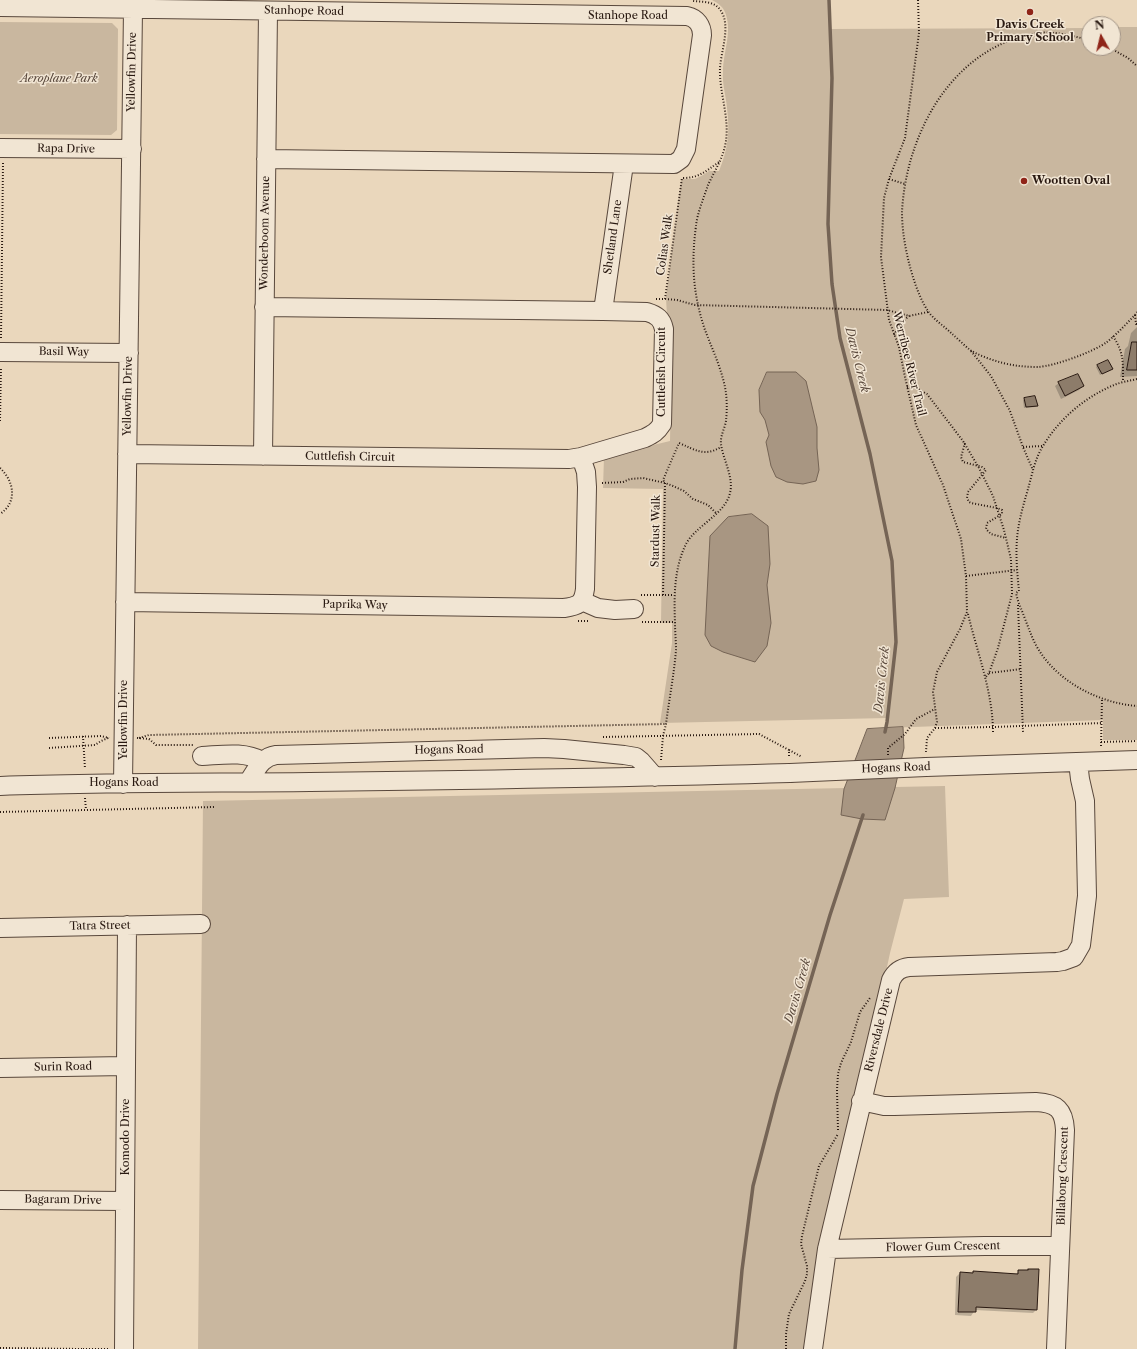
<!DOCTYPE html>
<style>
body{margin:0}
#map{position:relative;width:1137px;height:1349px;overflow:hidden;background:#ead7bc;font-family:"Libre Caslon Text",serif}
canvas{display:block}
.north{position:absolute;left:1081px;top:16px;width:40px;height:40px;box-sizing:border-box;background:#f1e5d3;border:1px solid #a19385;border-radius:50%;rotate:352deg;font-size:11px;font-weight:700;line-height:16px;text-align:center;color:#291911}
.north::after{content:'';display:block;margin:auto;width:14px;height:18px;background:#8f2418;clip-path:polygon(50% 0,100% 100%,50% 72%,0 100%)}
</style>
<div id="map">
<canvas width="1137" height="1349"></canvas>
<div class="north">N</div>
</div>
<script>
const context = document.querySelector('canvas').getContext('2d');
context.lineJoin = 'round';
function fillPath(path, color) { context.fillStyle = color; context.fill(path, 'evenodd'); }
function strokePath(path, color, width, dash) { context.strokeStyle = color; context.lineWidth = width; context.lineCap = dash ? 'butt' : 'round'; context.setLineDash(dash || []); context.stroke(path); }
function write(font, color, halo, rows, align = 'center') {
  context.font = font + ' "Libre Caslon Text",serif'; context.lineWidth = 3; context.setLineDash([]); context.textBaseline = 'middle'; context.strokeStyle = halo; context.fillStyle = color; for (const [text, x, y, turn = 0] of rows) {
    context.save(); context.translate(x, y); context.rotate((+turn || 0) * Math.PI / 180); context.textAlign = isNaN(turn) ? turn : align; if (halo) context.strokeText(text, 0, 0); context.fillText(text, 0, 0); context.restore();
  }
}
const green = new Path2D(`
 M 712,0 L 829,0 L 830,29 L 1089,28 L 1089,48 L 1113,48 L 1113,27 L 1137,27 L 1137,740 L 1103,740 L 1103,720 L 886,728 L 887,718 L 660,723 L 672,643 L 672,623 L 661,623 L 663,489 L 603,488 L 604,457 L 670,441 L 671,386 L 666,298 L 681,179 L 695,179 L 703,175 L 709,171 L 719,171 C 728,149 730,132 727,108 C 726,96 722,84 723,72 C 723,53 732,33 726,15 C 724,7 718,3 712,0 Z
 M 0,22 L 112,23 L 118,29 L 117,130 L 111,135 L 0,134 Z
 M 945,786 L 949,897 L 904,899 L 890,953 L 805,1349 L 198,1349 L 203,801 Z`);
const water = new Path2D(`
 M 767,372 L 796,372 L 806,381 L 817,427 L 817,448 L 819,470 L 816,481 L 803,484 L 787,482 L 776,477 L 771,466 L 766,442 L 769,435 L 765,420 L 760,412 L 759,390 Z
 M 752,514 L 768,526 L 770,564 L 767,585 L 771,623 L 767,646 L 755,662 L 723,652 L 711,646 L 705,635 L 710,536 L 728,517 Z
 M 903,727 L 904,748 L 895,788 L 885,820 L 862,819 L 841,815 L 844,789 L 867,729 Z`);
const shadow = new Path2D(`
 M 1137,327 L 1137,376 L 1120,377 L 1125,349 L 1128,346 L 1131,333 Z
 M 1098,365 L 1112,369 L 1100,375 L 1096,367 Z
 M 1059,383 L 1083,386 L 1079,390 L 1061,399 L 1055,386 Z
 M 1025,399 L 1037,406 L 1035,407 L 1024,408 L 1023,400 Z
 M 1019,1271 L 1036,1310 L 1033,1313 L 975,1310 L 971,1316 L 955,1315 L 956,1277 L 960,1273 L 972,1274 L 974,1272 L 1015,1275 Z`);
const stream = new Path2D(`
 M 829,0 L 832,78 L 828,224 L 832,284 L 840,338 L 870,454 L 892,561 L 896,642 L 887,722 L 885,732
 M 735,1349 L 742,1270 L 753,1186 L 777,1094 L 830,915 L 863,815`);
const building = new Path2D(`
 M 1132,342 L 1137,342 L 1137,370 L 1127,370 Z
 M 1108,360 L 1113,369 L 1102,374 L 1097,365 Z
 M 1078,374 L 1084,386 L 1065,396 L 1058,382 Z
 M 1035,396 L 1038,406 L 1026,407 L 1024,398 Z
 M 1028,1269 L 1039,1269 L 1037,1310 L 976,1307 L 976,1312 L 958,1312 L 960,1272 L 973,1273 L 973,1271 L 1018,1274 L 1018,1270 L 1028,1270 Z`);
const path = new Path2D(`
 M 918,0 L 919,33 L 905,138 L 889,179 L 884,198 L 881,257 L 889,320 L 899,347 L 905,377 L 916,425 L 943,485 L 961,539 L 966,576 L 967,612 L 960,629 L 937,672 L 933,692 L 937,722 L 935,728 L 927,738 L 926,752
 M 1089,40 C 1073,36 1055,31 1038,33 C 953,46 906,133 902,212 C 902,229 905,247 909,263 C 913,278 919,298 928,311 C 933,319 944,326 951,333 C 957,338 964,345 970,350 C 980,356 992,360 1003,363 C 1015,366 1026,367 1038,367 C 1055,366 1093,352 1107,342 C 1117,334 1126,324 1135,315 L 1137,312
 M 1110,48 L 1128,58 L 1137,66
 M 683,178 C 699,178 706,171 719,162
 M 889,179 L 905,184
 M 656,299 L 665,299 L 682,178
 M 665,299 L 677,300 L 695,305 L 887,310 L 909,316 L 928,312
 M 1135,315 L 1136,324 L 1137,324
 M 894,335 L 902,322 L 909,316
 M 1113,336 C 1124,353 1123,362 1123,382
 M 1,338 L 3,163
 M 971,351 L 991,376 L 1010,411 L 1023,447 L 1033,470
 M 1137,379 C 1129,381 1121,382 1114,385 C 1085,397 1059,419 1043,446 C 1035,458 1032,475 1028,489 C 1024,503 1020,516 1018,530 C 1015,550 1017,571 1019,591 L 1016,593 C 1018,603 1022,610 1025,619 C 1029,629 1032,638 1037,647 C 1057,682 1099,703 1137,706
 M 907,387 L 918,389 L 927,394 L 963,441 L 979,468 L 993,496 L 1004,530 L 1011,559 L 1012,594 L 998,648 L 989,673 L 985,678
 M 0,421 L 1,367
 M 965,443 L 961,457 L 963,462 L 982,467 L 986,470 L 968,492 L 967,498 L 969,502 L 971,503 L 997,508 L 1002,510 L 1002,514 L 987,523 L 986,529 L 991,534 L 1006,538
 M 1023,447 L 1042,446
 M 0,468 C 14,481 18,502 0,514
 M 602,483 L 623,482 L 630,479 L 643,478 L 665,483 L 673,486 L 684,491 L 693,499 L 708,505 L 716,513
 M 966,576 L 1017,570
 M 641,595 L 674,595
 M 663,595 L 665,483 L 663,480 L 679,443 C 696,450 704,457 721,447
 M 1018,605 L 1023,732
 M 968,614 C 977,652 993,692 993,733
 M 578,621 L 588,621
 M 642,622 L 675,622
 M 989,673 L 1021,669
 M 935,728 L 993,727 L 1102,723
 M 83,736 L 85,769
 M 603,737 L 759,734 L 789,750 L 789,758
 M 49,738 L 101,736 L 109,738
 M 137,738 L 149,739 L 156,745 L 193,745
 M 139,738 L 149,735 L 666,724
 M 1101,742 L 1137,741
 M 1101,746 L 1102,699
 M 49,748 L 95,745 L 101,741 L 108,738
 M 888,755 L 888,748 L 905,734 L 916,719 L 935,709
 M 661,760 L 663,736 L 666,724 C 669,700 674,675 676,650 C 676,641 675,632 675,623 C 674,597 674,570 685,546 C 694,526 725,515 730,493 C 734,477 723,460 721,444 C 720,436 725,428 726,421 C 727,412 727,402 726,393 C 723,372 713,351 705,330 C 693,295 691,263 696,226 C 697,214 704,197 708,185 C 714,172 722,160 725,146 C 731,120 719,94 720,68 C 721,51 731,26 721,11 C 715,1 703,2 693,1
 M 85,798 L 86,810
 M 0,812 L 215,807
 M 838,1130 L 837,1090 L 838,1074 L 841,1063 L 851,1042 L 860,1012 L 870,998
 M 0,1348 L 83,1349
 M 83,1349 L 110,1349
 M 786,1349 L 786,1334 L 789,1314 L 805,1281 L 807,1274 L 807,1266 L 801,1244 L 802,1236 L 819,1166 L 838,1134`);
const minor = new Path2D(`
 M 0,7 L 687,16 C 697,18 702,26 702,35 L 686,149 L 681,159 L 674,164 L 266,159
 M 0,148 L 132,149
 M 603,311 L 624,164
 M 0,352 L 129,353
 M 127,454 L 569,459 L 581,457 L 645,438 C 653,434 657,432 662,424 L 664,329 C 662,319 657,315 647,312 L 603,311 L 264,307
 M 263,456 L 268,11
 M 582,601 L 598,608 L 615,610 L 634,609
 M 125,602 L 564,608 C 577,606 583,605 585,589 L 587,487 L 586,472 L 581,457
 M 202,756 C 222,755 244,751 262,761
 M 926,767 L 1137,760
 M 248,782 C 256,771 261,757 276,755 L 544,748 L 564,749 L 624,755 L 636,757 L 641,761 L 655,777
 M 123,784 L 133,9
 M 0,786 C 103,782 206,783 310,782 C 470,780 630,778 790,773
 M 0,928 L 201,924
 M 0,1068 L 126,1066
 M 861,1101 L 884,1106 L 894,1106 L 1036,1102 C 1057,1103 1064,1110 1065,1130 L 1056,1349
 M 0,1200 L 125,1201
 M 827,1249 L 985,1246 L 1060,1246
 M 124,1349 L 127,925
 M 813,1349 L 827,1249 L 891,980 C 895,972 900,968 909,967 L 1057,962 L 1063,961 L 1074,957 L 1081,945 L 1087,896 L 1085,801 L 1080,779 L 1078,762`);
const pathBridge = new Path2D(`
 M 789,750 L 802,757`);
const minorBridge = new Path2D(`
 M 790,773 L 926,767`);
const markers = [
 [1030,12,4,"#8f2418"],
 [1024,181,4,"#8f2418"]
];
const streetNames = [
 ["Stanhope Road",304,11,1],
 ["Stanhope Road",628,16],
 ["Yellowfin Drive",132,72,-89],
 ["Rapa Drive",66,149,1],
 ["Wonderboom Avenue",265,233,-89],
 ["Shetland Lane",613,237,-82],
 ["Colias Walk",665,245,-82],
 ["Basil Way",64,352,1],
 ["Werribee River Trail",909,364,76],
 ["Cuttlefish Circuit",662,372,-90],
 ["Yellowfin Drive",128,396,-89],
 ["Cuttlefish Circuit",350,457,1],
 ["Stardust Walk",656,531,-89],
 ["Paprika Way",355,605,1],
 ["Yellowfin Drive",124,720,-90],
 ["Hogans Road",449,750,-1],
 ["Hogans Road",896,768,-2],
 ["Hogans Road",124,783],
 ["Tatra Street",100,926,-1],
 ["Riversdale Drive",879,1030,-76],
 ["Surin Road",63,1067,-1],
 ["Komodo Drive",126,1137,-90],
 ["Billabong Crescent",1063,1176,-88],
 ["Bagaram Drive",63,1200,1],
 ["Flower Gum Crescent",943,1247,-1]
];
const poiNames = [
 ["Davis Creek",1030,25],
 ["Primary School",1030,38],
 ["Wootten Oval",1032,181,"left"]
];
const parkNames = [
 ["Aeroplane Park",59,79]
];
const waterNames = [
 ["Davis Creek",857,360,76],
 ["Davis Creek",882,680,-84],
 ["Davis Creek",798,991,-74]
];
fillPath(green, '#c9b79f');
fillPath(water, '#a89682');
strokePath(water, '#756455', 1);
fillPath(shadow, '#0003');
strokePath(stream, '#756455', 3.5);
fillPath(building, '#8d7c6a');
strokePath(building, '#291911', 1);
strokePath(minor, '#59483c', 20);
strokePath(path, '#291911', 2, [1, 2]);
strokePath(minor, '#f1e5d3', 18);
strokePath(minorBridge, '#59483c', 20, []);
strokePath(pathBridge, '#291911', 2, [1, 2]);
strokePath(minorBridge, '#f1e5d3', 18);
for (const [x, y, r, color] of markers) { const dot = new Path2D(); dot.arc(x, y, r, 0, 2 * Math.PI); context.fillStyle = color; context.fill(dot); strokePath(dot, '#f1e5d3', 1.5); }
write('11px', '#291911', '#f1e5d3', streetNames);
write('bold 11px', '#291911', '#f1e5d3', poiNames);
write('italic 11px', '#59483c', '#f1e5d3', parkNames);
write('italic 12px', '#5c4b3e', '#f1e5d3', waterNames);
</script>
